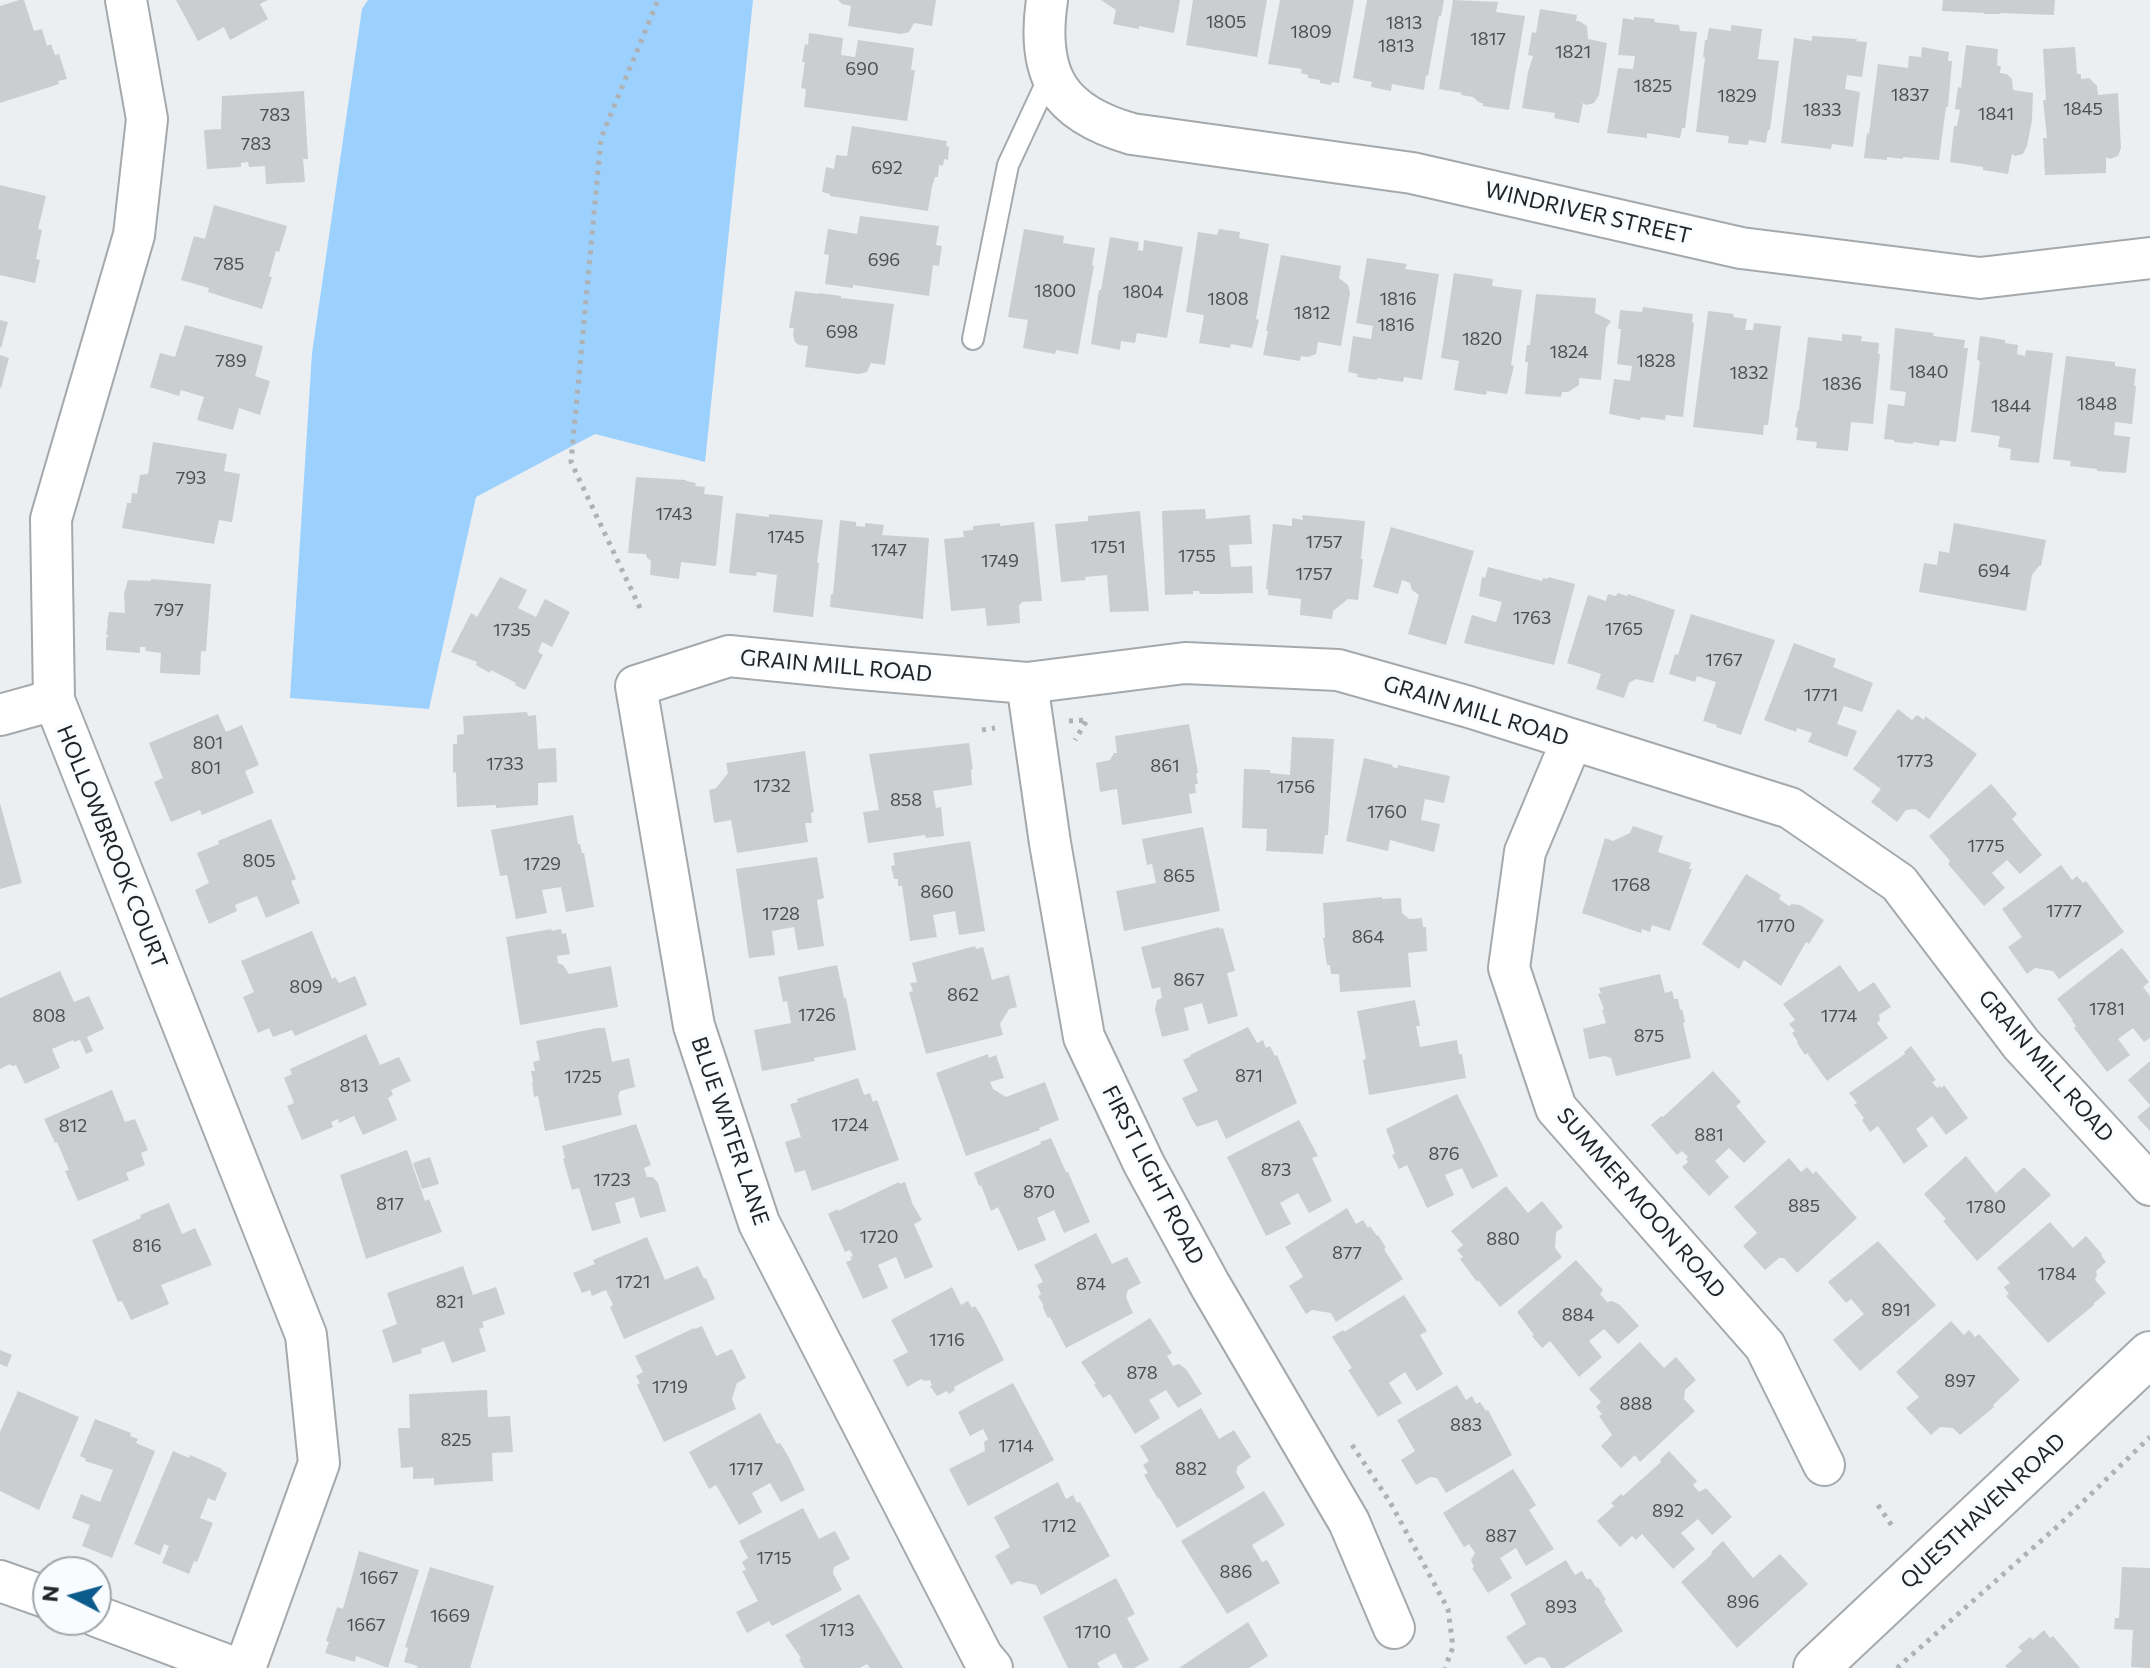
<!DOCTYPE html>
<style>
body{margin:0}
#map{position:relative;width:2150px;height:1668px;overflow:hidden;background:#ebeff2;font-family:Commissioner,sans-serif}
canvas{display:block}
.north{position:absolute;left:32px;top:1556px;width:80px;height:80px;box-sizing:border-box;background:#f9fcff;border:2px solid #a3a6a8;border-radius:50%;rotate:276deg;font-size:22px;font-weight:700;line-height:32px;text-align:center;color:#232426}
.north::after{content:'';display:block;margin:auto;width:28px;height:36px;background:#0c5b8d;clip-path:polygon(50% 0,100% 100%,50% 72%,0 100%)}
</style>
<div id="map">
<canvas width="2150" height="1668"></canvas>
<div class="north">N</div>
</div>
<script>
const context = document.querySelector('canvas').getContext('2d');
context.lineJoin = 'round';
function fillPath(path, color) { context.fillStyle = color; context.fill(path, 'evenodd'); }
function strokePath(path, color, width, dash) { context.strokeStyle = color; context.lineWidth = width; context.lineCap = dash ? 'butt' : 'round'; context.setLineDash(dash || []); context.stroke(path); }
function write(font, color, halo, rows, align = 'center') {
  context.font = font + ' Commissioner,sans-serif'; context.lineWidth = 6; context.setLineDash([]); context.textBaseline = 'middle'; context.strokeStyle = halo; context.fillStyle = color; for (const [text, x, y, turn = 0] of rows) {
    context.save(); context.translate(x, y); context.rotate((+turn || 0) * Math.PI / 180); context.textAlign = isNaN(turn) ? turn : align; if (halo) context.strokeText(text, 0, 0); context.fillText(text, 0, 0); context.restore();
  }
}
const green = new Path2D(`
 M 368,0 L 753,0 L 705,462 L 595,434 L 476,497 L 429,709 L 290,698 L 312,353 L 362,9 Z`);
const building = new Path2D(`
 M 19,0 L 24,0 L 34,31 L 42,29 L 47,46 L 51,44 L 55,55 L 59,54 L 67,79 L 58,81 L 59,84 L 0,103 L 0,6 Z
 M 176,0 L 268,0 L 260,4 L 268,19 L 230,40 L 224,27 L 198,41 Z
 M 838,0 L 936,0 L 932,26 L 914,23 L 909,32 L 901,34 L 848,26 L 851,6 L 842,4 Z
 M 1101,0 L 1180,0 L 1174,33 L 1139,26 L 1139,29 L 1113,24 L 1116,10 Z
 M 1193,0 L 1267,0 L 1257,57 L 1186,45 Z
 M 1280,0 L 1354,0 L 1339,83 L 1332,82 L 1331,85 L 1320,83 L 1320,80 L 1308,78 L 1308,75 L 1301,73 L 1302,69 L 1268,64 Z
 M 1367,0 L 1444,0 L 1441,16 L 1439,16 L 1428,76 L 1426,75 L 1424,90 L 1392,84 L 1391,91 L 1371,87 L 1372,82 L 1353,78 Z
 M 1453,0 L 1498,2 L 1496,12 L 1525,16 L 1509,110 L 1483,106 L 1483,103 L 1480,103 L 1473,97 L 1461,95 L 1462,93 L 1439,89 Z
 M 1943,0 L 2055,0 L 2054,15 L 2000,13 L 2000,14 L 1984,14 L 1984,13 L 1942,11 Z
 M 1540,9 L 1577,15 L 1576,21 L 1579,21 L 1587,26 L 1588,39 L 1607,43 L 1599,95 L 1594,103 L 1586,105 L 1583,103 L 1579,123 L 1554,118 L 1555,113 L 1522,108 L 1528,72 L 1533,56 L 1528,55 L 1532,32 L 1536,33 Z
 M 1634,17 L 1655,19 L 1654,22 L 1679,25 L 1680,31 L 1697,32 L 1685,128 L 1682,128 L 1680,138 L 1647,133 L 1647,138 L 1607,133 L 1618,68 L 1633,69 L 1635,56 L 1618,55 L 1623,18 L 1634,20 Z
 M 1731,25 L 1762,29 L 1758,59 L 1779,61 L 1770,130 L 1768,130 L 1766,143 L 1749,140 L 1748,145 L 1728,143 L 1729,136 L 1696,132 L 1705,57 L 1703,57 L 1705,40 L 1707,40 L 1709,28 L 1731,31 Z
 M 809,33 L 843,38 L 841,55 L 855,57 L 858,40 L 914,48 L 911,70 L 915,70 L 907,121 L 804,107 L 806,89 L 801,88 L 805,62 L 802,62 L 805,44 L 808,45 Z
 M 1812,36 L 1857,39 L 1856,41 L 1867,42 L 1862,77 L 1847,75 L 1845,89 L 1860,92 L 1853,147 L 1832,144 L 1831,149 L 1781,143 L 1794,38 L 1812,41 Z
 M 1966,45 L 1998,49 L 1997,66 L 2001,66 L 2000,73 L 2007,74 L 2012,79 L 2013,90 L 2033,93 L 2032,120 L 2027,146 L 2023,154 L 2015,156 L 2012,154 L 2008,174 L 1983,170 L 1983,167 L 1950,162 L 1954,126 L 1957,126 L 1960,110 L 1955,109 L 1958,87 L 1961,88 Z
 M 1922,47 L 1949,52 L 1948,61 L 1952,61 L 1948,107 L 1946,107 L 1939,160 L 1903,157 L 1903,159 L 1887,157 L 1887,160 L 1864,158 L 1867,133 L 1869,134 L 1878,64 L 1908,68 L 1909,56 L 1921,57 Z
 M 2075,47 L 2077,74 L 2081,74 L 2081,79 L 2089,78 L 2097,86 L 2098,95 L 2118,93 L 2121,148 L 2118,156 L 2110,159 L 2106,157 L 2106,173 L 2045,175 L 2043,138 L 2047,138 L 2043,100 L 2046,100 L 2043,49 Z
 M 304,91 L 308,159 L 303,159 L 305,182 L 266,184 L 265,166 L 249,167 L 248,162 L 241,163 L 241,167 L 207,169 L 204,130 L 221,129 L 222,96 Z
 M 852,126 L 947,141 L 946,146 L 949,147 L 948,160 L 944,159 L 943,166 L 939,165 L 938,177 L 935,177 L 932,187 L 928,211 L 830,196 L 830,194 L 822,192 L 826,167 L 834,169 L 836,155 L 847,156 Z
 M 0,185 L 46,196 L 38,229 L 42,230 L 36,259 L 40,260 L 35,283 L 0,275 Z
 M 214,205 L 287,226 L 279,252 L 276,251 L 269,276 L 272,277 L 262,309 L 208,292 L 209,288 L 181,280 L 194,236 L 205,239 Z
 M 860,216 L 939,226 L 936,245 L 942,246 L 939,266 L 933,265 L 929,296 L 853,285 L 853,288 L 825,284 L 829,255 L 824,254 L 828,229 L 857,234 Z
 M 1024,229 L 1064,236 L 1063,243 L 1095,248 L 1092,265 L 1094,266 L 1078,354 L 1056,350 L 1055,354 L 1023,348 L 1028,320 L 1008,317 Z
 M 1219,229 L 1240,232 L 1239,238 L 1269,244 L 1256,319 L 1259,320 L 1252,348 L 1231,344 L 1230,348 L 1199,343 L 1204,315 L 1186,312 L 1198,232 L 1217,235 Z
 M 1110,237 L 1139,242 L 1138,250 L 1143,251 L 1144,240 L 1183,247 L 1167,338 L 1137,333 L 1135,343 L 1121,341 L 1120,350 L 1091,344 L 1099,290 L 1101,290 Z
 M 1281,255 L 1341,266 L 1339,278 L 1348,285 L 1350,293 L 1341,346 L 1318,342 L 1316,354 L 1308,357 L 1301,356 L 1300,361 L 1263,355 L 1268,331 L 1266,331 Z
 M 1367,258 L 1407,264 L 1405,269 L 1439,274 L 1422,380 L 1404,377 L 1403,382 L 1377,378 L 1377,380 L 1357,377 L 1358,374 L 1348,372 L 1353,336 L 1371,339 L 1373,326 L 1356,323 Z
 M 1454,273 L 1493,279 L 1492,286 L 1522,290 L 1511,365 L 1514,366 L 1507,394 L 1487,391 L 1486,395 L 1454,390 L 1459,361 L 1441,358 Z
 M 795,291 L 819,294 L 819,293 L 841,296 L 841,298 L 894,304 L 885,365 L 871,363 L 867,372 L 859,374 L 805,367 L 808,346 L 799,345 L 795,342 L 793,335 L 794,328 L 789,328 Z
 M 1536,294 L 1596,298 L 1595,313 L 1611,321 L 1606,328 L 1601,380 L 1579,378 L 1579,385 L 1568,392 L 1562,392 L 1561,397 L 1525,394 L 1528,362 L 1525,362 L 1527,345 L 1530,345 Z
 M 1643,307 L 1693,314 L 1692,322 L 1694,323 L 1683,417 L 1666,415 L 1665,420 L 1641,417 L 1640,420 L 1609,414 L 1614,379 L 1630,381 L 1632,366 L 1617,364 L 1621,329 L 1618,329 L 1620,310 L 1642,312 Z
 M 1708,311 L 1734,314 L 1733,317 L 1747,319 L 1745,330 L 1753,330 L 1754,323 L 1781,326 L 1768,425 L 1764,425 L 1763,435 L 1693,427 Z
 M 0,320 L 8,322 L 1,348 L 0,347 Z
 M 185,325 L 263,346 L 255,376 L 270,381 L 260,415 L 239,408 L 233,430 L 197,420 L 204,397 L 181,390 L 179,396 L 150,387 L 160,353 L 175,357 Z
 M 1895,328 L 1934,333 L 1933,336 L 1965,340 L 1964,348 L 1968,348 L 1956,442 L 1940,440 L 1939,446 L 1913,442 L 1913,444 L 1894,442 L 1894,440 L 1884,439 L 1888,404 L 1904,406 L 1906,392 L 1890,390 Z
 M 1842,334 L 1862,336 L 1861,341 L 1879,343 L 1878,354 L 1880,354 L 1873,424 L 1851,422 L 1848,451 L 1816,448 L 1817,442 L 1796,440 L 1798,428 L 1795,427 L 1798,410 L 1799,410 L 1808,337 L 1842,341 Z
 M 1980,336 L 2005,340 L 2005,343 L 2018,345 L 2017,354 L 2025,356 L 2026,350 L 2053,353 L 2039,463 L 2010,460 L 2011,449 L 1998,447 L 2000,436 L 1971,432 L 1980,361 L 1977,360 Z
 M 0,355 L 9,358 L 1,388 L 0,388 Z
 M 2066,356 L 2115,362 L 2115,366 L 2136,369 L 2134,386 L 2136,386 L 2132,424 L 2115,422 L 2114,435 L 2130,437 L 2126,473 L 2097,471 L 2097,469 L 2070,466 L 2071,461 L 2053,459 Z
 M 153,442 L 227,454 L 224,471 L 240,474 L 232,522 L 219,520 L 214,544 L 122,528 L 127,503 L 131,503 L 132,493 L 137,494 L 140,475 L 148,474 Z
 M 636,477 L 686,480 L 686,481 L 696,483 L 695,486 L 705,487 L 704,494 L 723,496 L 716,566 L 681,562 L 679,579 L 650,575 L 651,561 L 647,558 L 646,554 L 628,553 Z
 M 1205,509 L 1206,519 L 1250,515 L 1252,544 L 1229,545 L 1231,567 L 1252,566 L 1253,593 L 1215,594 L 1200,594 L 1199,591 L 1193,591 L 1193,594 L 1165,595 L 1162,511 Z
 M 1140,511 L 1149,611 L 1110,612 L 1107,575 L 1085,577 L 1086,580 L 1061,582 L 1055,524 L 1088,521 L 1088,516 Z
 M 736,513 L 769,517 L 769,514 L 823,520 L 817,563 L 819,563 L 813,617 L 773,612 L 777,575 L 757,572 L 756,576 L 729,573 Z
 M 1302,515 L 1365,521 L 1361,559 L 1363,559 L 1358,600 L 1348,599 L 1333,611 L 1332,619 L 1300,615 L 1301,599 L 1268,595 L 1268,589 L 1266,589 L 1273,524 L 1292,526 L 1292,518 L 1303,520 Z
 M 840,520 L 856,522 L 856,526 L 865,527 L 865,523 L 884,525 L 882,535 L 929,538 L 923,619 L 830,607 L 831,594 L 833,594 Z
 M 1034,522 L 1042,601 L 1022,602 L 1019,606 L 1020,623 L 1011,624 L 987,626 L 985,608 L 951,611 L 944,539 L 964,537 L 963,531 L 973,530 L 973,526 L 1000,523 L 1000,526 Z
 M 1954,523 L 2046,540 L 2041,566 L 2039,566 L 2032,575 L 2026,611 L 1919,592 L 1924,563 L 1937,565 L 1939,551 L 1949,553 Z
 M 1391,527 L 1474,551 L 1446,645 L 1408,634 L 1419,595 L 1412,590 L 1410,583 L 1402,580 L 1398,594 L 1373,587 Z
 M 1488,567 L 1542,581 L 1543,578 L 1548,579 L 1548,577 L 1575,584 L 1554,665 L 1464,643 L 1472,615 L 1496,622 L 1502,602 L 1479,596 L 1482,577 L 1485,578 Z
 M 500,577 L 527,590 L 518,608 L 536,617 L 545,599 L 570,612 L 552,647 L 542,642 L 538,652 L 543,655 L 525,690 L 515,685 L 516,683 L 491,670 L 490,673 L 476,665 L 477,662 L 451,652 L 471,613 L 477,617 Z
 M 151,579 L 211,584 L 206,651 L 201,651 L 200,675 L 160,673 L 161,653 L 146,651 L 145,647 L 140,647 L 140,653 L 106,650 L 106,637 L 108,638 L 108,635 L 106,634 L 108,625 L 107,624 L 109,612 L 125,613 L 124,594 L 128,580 L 151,581 Z
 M 1618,593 L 1627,596 L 1628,594 L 1675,610 L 1653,683 L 1636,679 L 1629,683 L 1624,698 L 1596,689 L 1601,674 L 1567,663 L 1588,595 L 1606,601 L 1608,594 L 1616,596 Z
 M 1691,614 L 1775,640 L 1741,735 L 1716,727 L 1717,725 L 1703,721 L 1716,682 L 1697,676 L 1695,682 L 1669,674 L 1675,654 L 1678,655 Z
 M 1794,643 L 1836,659 L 1833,667 L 1873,683 L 1862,712 L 1844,706 L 1837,724 L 1857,731 L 1847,757 L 1808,742 L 1812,733 L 1797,728 L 1796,732 L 1764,720 Z
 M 1898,709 L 1912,720 L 1917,715 L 1924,720 L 1925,716 L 1977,754 L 1929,819 L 1915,809 L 1906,810 L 1897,822 L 1871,802 L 1881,789 L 1853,769 Z
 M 527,712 L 528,716 L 536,715 L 538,749 L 556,748 L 557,782 L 538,783 L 538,805 L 496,808 L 496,805 L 457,807 L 456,772 L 453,773 L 453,744 L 457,744 L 457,735 L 464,734 L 463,716 Z
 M 218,714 L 226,732 L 242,725 L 259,765 L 245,771 L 254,793 L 202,815 L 200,810 L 171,822 L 154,782 L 163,778 L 149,743 Z
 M 1189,724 L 1198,773 L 1196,773 L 1198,784 L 1195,784 L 1196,793 L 1189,794 L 1192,813 L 1122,825 L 1117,789 L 1100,792 L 1096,763 L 1110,760 L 1114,753 L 1117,753 L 1115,736 Z
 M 1292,737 L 1334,739 L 1328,835 L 1325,835 L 1323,854 L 1266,851 L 1267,829 L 1242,828 L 1244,769 L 1270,770 L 1270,773 L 1290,775 Z
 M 969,743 L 973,769 L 971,770 L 972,785 L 933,791 L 936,808 L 941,807 L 944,836 L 926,838 L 925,835 L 868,843 L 863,812 L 879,810 L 869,754 Z
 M 805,751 L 814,812 L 811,813 L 812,823 L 805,823 L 808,842 L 737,853 L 731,820 L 714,823 L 709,790 L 716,788 L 728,773 L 726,763 Z
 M 1364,758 L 1393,765 L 1392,767 L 1398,768 L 1398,765 L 1450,776 L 1444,803 L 1425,799 L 1421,820 L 1440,824 L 1434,852 L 1390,840 L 1388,851 L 1346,841 Z
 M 1991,784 L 2017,814 L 2012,819 L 2042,855 L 2020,874 L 2007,860 L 1992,873 L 2005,888 L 1984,906 L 1948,864 L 1950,861 L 1929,836 Z
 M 0,803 L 22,883 L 0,889 Z
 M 573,815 L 578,844 L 580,844 L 582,853 L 584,853 L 594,907 L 566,912 L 561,887 L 542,890 L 547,913 L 516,919 L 507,875 L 500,876 L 491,830 Z
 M 271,819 L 296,879 L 291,881 L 300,903 L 266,918 L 257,896 L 235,905 L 237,911 L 209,924 L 195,890 L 209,883 L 197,853 L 219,844 L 218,841 Z
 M 1633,826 L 1663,836 L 1658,852 L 1691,863 L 1689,869 L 1692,869 L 1670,931 L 1652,925 L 1650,932 L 1642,929 L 1641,933 L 1582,913 L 1605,838 L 1613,841 L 1630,833 Z
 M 1203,827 L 1220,911 L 1124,931 L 1116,891 L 1156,883 L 1152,864 L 1147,865 L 1142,839 Z
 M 970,841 L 985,931 L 959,935 L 955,911 L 933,915 L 937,937 L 910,941 L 902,886 L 898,886 L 898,879 L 894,879 L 891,866 L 895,865 L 893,853 Z
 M 817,857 L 824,898 L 817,900 L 824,946 L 798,950 L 794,927 L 772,931 L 775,955 L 749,958 L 736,869 Z
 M 2061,865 L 2072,880 L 2077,876 L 2083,883 L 2086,881 L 2124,932 L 2059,979 L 2053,971 L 2035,968 L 2027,974 L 2008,947 L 2022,937 L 2002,909 Z
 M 1746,874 L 1781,895 L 1779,899 L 1789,906 L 1792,904 L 1800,905 L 1824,920 L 1809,944 L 1806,942 L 1781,986 L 1744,960 L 1739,969 L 1702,944 Z
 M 1382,897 L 1382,899 L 1401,898 L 1402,913 L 1409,919 L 1422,918 L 1423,927 L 1426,927 L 1427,951 L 1408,953 L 1411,987 L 1340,992 L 1339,974 L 1331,974 L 1330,965 L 1327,965 L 1323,938 L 1325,938 L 1323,903 Z
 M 1219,927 L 1220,929 L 1223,928 L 1235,971 L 1227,973 L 1238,1016 L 1208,1024 L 1202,1003 L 1184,1008 L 1189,1030 L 1162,1037 L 1155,1010 L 1157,1000 L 1162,998 L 1160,987 L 1152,989 L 1141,947 Z
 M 552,929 L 551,931 L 561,929 L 562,934 L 566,933 L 570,954 L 557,956 L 558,963 L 563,965 L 569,974 L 611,966 L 618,1007 L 520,1025 L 506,937 Z
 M 312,931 L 332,979 L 335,977 L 339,983 L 355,976 L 367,1005 L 295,1036 L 292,1030 L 273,1037 L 269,1028 L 258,1033 L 243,997 L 254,992 L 241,961 Z
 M 975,946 L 976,949 L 983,947 L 992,980 L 1009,975 L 1017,1007 L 1009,1009 L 1000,1024 L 1003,1035 L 926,1054 L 909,992 L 913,991 L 910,983 L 917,982 L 912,963 Z
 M 2122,948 L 2149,982 L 2143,987 L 2150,996 L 2150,1038 L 2144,1042 L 2133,1028 L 2118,1039 L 2130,1055 L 2107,1072 L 2074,1028 L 2076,1026 L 2072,1021 L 2073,1020 L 2057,999 Z
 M 837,965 L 844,998 L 846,998 L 856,1050 L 814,1058 L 815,1061 L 762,1071 L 754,1030 L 791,1023 L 787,1001 L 783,1002 L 778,977 Z
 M 1840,965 L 1859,992 L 1874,982 L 1891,1007 L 1879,1015 L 1880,1020 L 1877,1023 L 1888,1038 L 1827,1081 L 1807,1053 L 1805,1055 L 1797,1043 L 1798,1042 L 1792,1033 L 1795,1031 L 1789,1024 L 1795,1020 L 1783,1004 Z
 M 60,971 L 74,1002 L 89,996 L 104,1029 L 87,1037 L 93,1051 L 86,1054 L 80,1040 L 74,1042 L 73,1040 L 52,1049 L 60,1068 L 25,1084 L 16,1065 L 12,1066 L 10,1064 L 0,1069 L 0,998 Z
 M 1660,974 L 1665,993 L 1672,991 L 1674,999 L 1678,999 L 1680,1010 L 1682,1009 L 1685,1022 L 1683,1023 L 1691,1058 L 1616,1076 L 1611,1058 L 1605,1056 L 1589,1059 L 1583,1029 L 1606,1023 L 1602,1010 L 1604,1009 L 1598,994 L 1601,993 L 1599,988 Z
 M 1415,1000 L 1420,1026 L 1416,1026 L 1420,1047 L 1457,1040 L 1459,1054 L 1462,1054 L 1466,1078 L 1369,1095 L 1363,1060 L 1366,1059 L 1357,1011 Z
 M 1248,1027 L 1257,1043 L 1263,1040 L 1266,1048 L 1270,1046 L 1275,1056 L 1277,1055 L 1297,1103 L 1226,1139 L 1217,1120 L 1197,1127 L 1192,1119 L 1182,1098 L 1198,1091 L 1183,1060 L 1191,1056 L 1190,1055 Z
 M 597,1028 L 605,1028 L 612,1062 L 629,1058 L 635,1087 L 620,1091 L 618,1096 L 622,1115 L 545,1131 L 538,1096 L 534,1097 L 532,1083 L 533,1082 L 531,1071 L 535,1071 L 533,1062 L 540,1060 L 536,1041 Z
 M 366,1034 L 380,1065 L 399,1057 L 411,1081 L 391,1090 L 393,1095 L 388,1098 L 397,1120 L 363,1135 L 354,1116 L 339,1123 L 338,1119 L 331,1122 L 333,1127 L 302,1140 L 287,1106 L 294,1103 L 284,1078 L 292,1074 L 290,1069 Z
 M 1911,1046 L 1936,1080 L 1932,1082 L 1937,1088 L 1940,1086 L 1942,1088 L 1944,1085 L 1968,1118 L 1946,1135 L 1932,1116 L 1916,1129 L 1928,1146 L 1904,1164 L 1878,1126 L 1870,1132 L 1862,1120 L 1864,1118 L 1854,1105 L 1857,1103 L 1849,1093 L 1905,1054 L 1904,1052 Z
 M 988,1054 L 989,1058 L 996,1055 L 1004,1078 L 990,1082 L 993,1089 L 1006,1097 L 1045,1082 L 1059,1120 L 1039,1128 L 1040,1130 L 966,1156 L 936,1073 Z
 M 2150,1061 L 2150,1105 L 2128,1080 Z
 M 1713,1071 L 1741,1102 L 1736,1106 L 1766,1142 L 1744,1163 L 1729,1148 L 1715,1161 L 1729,1177 L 1709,1196 L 1682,1167 L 1688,1162 L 1686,1159 L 1688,1157 L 1682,1151 L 1677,1155 L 1651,1125 L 1661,1116 L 1663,1117 Z
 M 858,1078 L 864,1095 L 870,1093 L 873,1102 L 877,1100 L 899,1160 L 812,1191 L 805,1170 L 795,1173 L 785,1142 L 801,1137 L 790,1104 L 798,1102 L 797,1099 Z
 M 112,1090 L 125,1122 L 135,1119 L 148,1150 L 141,1153 L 145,1165 L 126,1173 L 129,1180 L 78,1201 L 65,1171 L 69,1170 L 57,1142 L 55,1143 L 44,1119 Z
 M 1457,1094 L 1498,1176 L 1472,1189 L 1462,1168 L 1445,1175 L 1454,1195 L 1427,1208 L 1407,1165 L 1399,1169 L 1392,1155 L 1395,1154 L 1386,1129 Z
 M 2150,1106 L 2150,1131 L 2137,1117 Z
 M 1299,1120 L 1318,1156 L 1312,1158 L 1332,1201 L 1309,1213 L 1298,1193 L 1280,1203 L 1291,1224 L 1266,1236 L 1227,1157 Z
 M 636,1124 L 651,1165 L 644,1168 L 647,1177 L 653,1177 L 658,1183 L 666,1211 L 640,1218 L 634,1197 L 615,1203 L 621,1223 L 592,1231 L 579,1188 L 572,1190 L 563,1159 L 565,1158 L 562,1146 Z
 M 1051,1138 L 1066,1172 L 1068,1172 L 1090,1222 L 1064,1233 L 1054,1210 L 1037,1218 L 1046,1240 L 1018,1251 L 998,1207 L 991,1211 L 981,1185 L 979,1186 L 974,1173 L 1041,1144 L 1040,1142 Z
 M 407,1150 L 425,1201 L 429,1199 L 442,1232 L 366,1259 L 340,1175 Z
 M 1966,1156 L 1996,1193 L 2024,1167 L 2051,1195 L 1977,1261 L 1943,1221 L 1946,1219 L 1924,1194 Z
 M 430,1157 L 439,1184 L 422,1189 L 413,1163 Z
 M 1789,1158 L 1801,1172 L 1807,1167 L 1813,1174 L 1816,1171 L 1857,1218 L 1797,1273 L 1784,1258 L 1779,1258 L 1765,1270 L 1743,1246 L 1757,1233 L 1734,1207 Z
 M 899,1182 L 900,1184 L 905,1182 L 913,1205 L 922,1220 L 914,1224 L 933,1267 L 905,1279 L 896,1257 L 878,1265 L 888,1288 L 863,1299 L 846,1262 L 852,1260 L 850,1257 L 853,1256 L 850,1250 L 845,1252 L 828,1214 L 838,1209 L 838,1211 Z
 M 1506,1186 L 1528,1213 L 1542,1201 L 1563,1227 L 1556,1232 L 1555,1248 L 1562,1257 L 1500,1307 L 1478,1280 L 1477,1282 L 1460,1259 L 1463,1257 L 1457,1250 L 1463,1245 L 1451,1231 Z
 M 169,1203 L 182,1234 L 195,1228 L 212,1265 L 161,1285 L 169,1304 L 131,1320 L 122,1301 L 118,1302 L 92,1240 L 141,1218 L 140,1215 Z
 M 1347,1208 L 1356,1224 L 1363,1220 L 1368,1228 L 1370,1226 L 1377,1236 L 1378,1235 L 1386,1248 L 1384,1249 L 1403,1279 L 1336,1322 L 1331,1313 L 1312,1310 L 1306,1314 L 1289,1286 L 1303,1277 L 1285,1247 Z
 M 2050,1222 L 2073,1248 L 2086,1236 L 2102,1254 L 2101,1255 L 2106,1262 L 2096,1271 L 2097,1275 L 2095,1280 L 2106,1293 L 2093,1304 L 2094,1305 L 2048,1343 L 2006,1296 L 2009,1294 L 2004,1287 L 2010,1283 L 1997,1268 Z
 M 1096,1233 L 1112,1264 L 1127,1257 L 1141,1283 L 1128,1290 L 1126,1297 L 1133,1313 L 1066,1348 L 1050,1317 L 1048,1318 L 1042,1306 L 1044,1306 L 1038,1296 L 1041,1294 L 1037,1285 L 1043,1282 L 1034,1265 Z
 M 647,1237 L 665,1280 L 698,1266 L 704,1279 L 706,1278 L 715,1299 L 624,1339 L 610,1307 L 613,1305 L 606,1290 L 592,1296 L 590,1290 L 582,1293 L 573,1273 L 595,1264 L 593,1260 Z
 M 1878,1241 L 1936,1305 L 1860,1371 L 1833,1340 L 1864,1314 L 1851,1299 L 1846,1303 L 1828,1282 Z
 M 1576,1260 L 1603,1290 L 1600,1294 L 1607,1302 L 1612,1301 L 1620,1305 L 1639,1326 L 1618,1344 L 1604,1329 L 1589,1341 L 1602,1357 L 1579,1377 L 1550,1341 L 1542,1348 L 1532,1336 L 1534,1335 L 1517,1312 Z
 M 463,1266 L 473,1295 L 496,1287 L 505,1314 L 482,1322 L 484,1327 L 479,1329 L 486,1351 L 452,1363 L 444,1341 L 421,1349 L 422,1353 L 393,1363 L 382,1330 L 397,1324 L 387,1293 Z
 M 952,1287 L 961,1305 L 968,1301 L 972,1308 L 975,1306 L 981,1315 L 1004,1360 L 954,1387 L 955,1390 L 949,1394 L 947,1391 L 937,1396 L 930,1386 L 932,1385 L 930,1380 L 925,1381 L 921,1379 L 907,1387 L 893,1360 L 908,1352 L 891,1320 Z
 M 1404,1295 L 1427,1331 L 1420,1335 L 1443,1374 L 1417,1391 L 1405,1372 L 1389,1383 L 1402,1403 L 1378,1417 L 1348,1370 L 1352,1368 L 1332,1337 L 1343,1330 L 1344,1332 Z
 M 1150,1318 L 1172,1353 L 1167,1356 L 1173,1366 L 1179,1364 L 1186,1369 L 1202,1394 L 1178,1408 L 1166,1390 L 1149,1400 L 1160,1418 L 1135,1434 L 1110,1394 L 1103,1398 L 1094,1385 L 1096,1384 L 1081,1362 Z
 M 1951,1321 L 1964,1335 L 1969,1330 L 1975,1337 L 1979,1334 L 2020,1380 L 1993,1405 L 1994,1407 L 1960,1435 L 1953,1428 L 1940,1427 L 1931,1435 L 1906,1408 L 1919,1397 L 1896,1372 Z
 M 702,1326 L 716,1356 L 732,1349 L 746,1378 L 737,1383 L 732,1399 L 736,1409 L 664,1442 L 637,1385 L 640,1383 L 636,1376 L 643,1372 L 635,1356 L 694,1328 L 695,1329 Z
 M 1640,1342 L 1664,1368 L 1676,1357 L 1696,1380 L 1685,1390 L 1684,1399 L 1695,1411 L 1640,1462 L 1635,1455 L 1621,1468 L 1601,1446 L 1612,1435 L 1599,1416 L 1602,1414 L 1596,1407 L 1601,1402 L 1589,1389 Z
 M 0,1350 L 12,1355 L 7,1367 L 0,1364 Z
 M 1013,1383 L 1054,1460 L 968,1506 L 949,1469 L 985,1451 L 984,1442 L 988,1439 L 983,1429 L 970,1436 L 958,1412 Z
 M 1457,1385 L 1466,1400 L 1472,1396 L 1476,1404 L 1480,1402 L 1486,1411 L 1488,1410 L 1512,1455 L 1446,1493 L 1437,1478 L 1430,1477 L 1416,1485 L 1401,1460 L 1415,1451 L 1397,1420 Z
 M 487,1390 L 488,1417 L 510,1416 L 513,1452 L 492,1453 L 493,1481 L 434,1485 L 434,1478 L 413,1479 L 413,1467 L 401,1468 L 398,1428 L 410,1428 L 409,1394 Z
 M 18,1391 L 79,1417 L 39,1510 L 0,1491 L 0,1432 Z
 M 1201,1408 L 1219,1439 L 1234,1430 L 1251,1457 L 1238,1466 L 1236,1472 L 1245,1488 L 1177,1528 L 1159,1498 L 1158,1499 L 1144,1475 L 1148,1473 L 1143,1465 L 1149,1461 L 1140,1446 Z
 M 760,1413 L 777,1444 L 780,1443 L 788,1456 L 805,1490 L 781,1502 L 770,1483 L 752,1493 L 762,1512 L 739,1525 L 716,1485 L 709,1489 L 689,1452 Z
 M 95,1419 L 131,1433 L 130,1436 L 138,1439 L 136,1443 L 155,1451 L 112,1558 L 82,1546 L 90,1525 L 72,1518 L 81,1494 L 100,1502 L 113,1470 L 85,1461 L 86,1459 L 80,1456 Z
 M 173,1451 L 189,1458 L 190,1455 L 222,1469 L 221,1470 L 227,1473 L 215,1501 L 208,1498 L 200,1518 L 213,1523 L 197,1562 L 194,1561 L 189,1574 L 162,1563 L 169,1546 L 164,1544 L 160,1555 L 134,1544 Z
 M 1669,1451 L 1697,1481 L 1693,1485 L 1699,1492 L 1706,1488 L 1732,1517 L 1712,1535 L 1698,1519 L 1681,1533 L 1695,1549 L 1673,1569 L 1642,1534 L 1636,1540 L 1632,1536 L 1620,1547 L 1597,1521 L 1614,1506 L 1611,1503 L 1621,1494 L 1623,1496 L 1661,1462 L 1660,1460 Z
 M 1513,1469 L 1536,1505 L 1529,1510 L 1554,1549 L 1526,1566 L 1516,1548 L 1500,1558 L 1512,1578 L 1488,1593 L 1472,1568 L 1474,1567 L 1471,1560 L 1475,1553 L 1469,1544 L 1464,1547 L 1443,1513 Z
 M 1058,1482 L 1066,1499 L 1073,1495 L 1077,1503 L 1080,1502 L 1110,1556 L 1041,1595 L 1036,1585 L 1018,1581 L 1011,1585 L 995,1556 L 1010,1547 L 994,1517 Z
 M 1264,1491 L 1285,1525 L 1252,1545 L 1262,1562 L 1267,1560 L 1280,1583 L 1227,1614 L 1181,1541 Z
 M 803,1508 L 819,1539 L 835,1531 L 850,1559 L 834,1567 L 833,1573 L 842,1590 L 772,1626 L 769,1621 L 747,1633 L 736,1612 L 758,1601 L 742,1571 L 746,1570 L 742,1562 L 748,1558 L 739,1541 Z
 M 1723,1541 L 1753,1578 L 1780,1554 L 1808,1584 L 1737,1648 L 1681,1582 L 1712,1554 L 1711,1552 Z
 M 359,1551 L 419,1570 L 388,1668 L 356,1656 L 355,1662 L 325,1653 L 329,1642 L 326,1641 L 337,1607 L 343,1609 Z
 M 1566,1560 L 1575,1575 L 1582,1571 L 1587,1580 L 1590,1578 L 1596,1587 L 1598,1587 L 1606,1600 L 1604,1601 L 1623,1631 L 1564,1668 L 1551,1668 L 1545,1658 L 1538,1657 L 1525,1665 L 1506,1637 L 1526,1624 L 1510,1594 Z
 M 430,1567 L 494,1586 L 470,1668 L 417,1668 L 418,1666 L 404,1662 L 408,1648 L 405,1647 Z
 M 2122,1567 L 2150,1568 L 2150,1668 L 2131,1667 L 2133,1630 L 2114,1629 L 2115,1618 L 2119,1618 Z
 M 1116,1578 L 1135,1614 L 1127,1618 L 1149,1660 L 1134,1668 L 1123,1668 L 1115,1653 L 1097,1663 L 1100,1668 L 1068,1668 L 1043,1617 Z
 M 859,1594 L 903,1668 L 870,1668 L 867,1664 L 860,1668 L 804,1668 L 799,1659 L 801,1658 L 785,1635 Z
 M 1248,1622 L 1268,1656 L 1249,1668 L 1179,1668 Z
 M 2044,1630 L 2050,1638 L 2053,1636 L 2080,1668 L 2007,1668 L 2005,1666 L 2022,1651 L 2018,1647 L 2030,1637 L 2033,1640 Z`);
const path = new Path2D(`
 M 640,608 L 571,462 L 601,138 L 658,0
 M 1069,721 L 1087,720 L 1075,740
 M 982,730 L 995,728
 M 1352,1445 L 1390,1502 L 1448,1609 L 1453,1647 L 1445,1668
 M 1878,1505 L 1894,1529
 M 1897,1668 L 2059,1525 L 2150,1437`);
const lane = new Path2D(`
 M 973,339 L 1008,165 L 1050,75`);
const street = new Path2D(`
 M 126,0 L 147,119 L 134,235 L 51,519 L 54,700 L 306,1335 L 319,1463 L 245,1668
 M 1047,0 C 1036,75 1058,113 1132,134 L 1412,173 L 1741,248 L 1980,278 L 2150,258
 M 1027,683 L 1050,843 L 1084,1037 L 1144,1164 L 1210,1285 L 1349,1522 L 1394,1628
 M 0,715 L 54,700
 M 1572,740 L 1525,852 L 1509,968 L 1556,1108 L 1765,1346 L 1824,1465
 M 0,1581 L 48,1598
 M 96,1616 L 235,1668
 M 992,1668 L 982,1656 L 759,1223 L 694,1026 L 636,686 L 729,656 L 849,668 L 1027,683 L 1185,663 L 1338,670 L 1469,707 L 1790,808 L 1899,883 L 2021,1044 L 2150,1185`);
const secondary = new Path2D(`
 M 1816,1668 L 2150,1354`);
const numberNames = [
 ["1805",1226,22],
 ["1813",1404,23],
 ["1809",1311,32],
 ["1817",1488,39],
 ["1813",1396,46],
 ["1821",1573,52],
 ["690",862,69],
 ["1825",1653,86],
 ["1837",1910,95],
 ["1829",1737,96],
 ["1845",2083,109],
 ["1833",1822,110],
 ["1841",1996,114],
 ["783",275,115],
 ["783",256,144],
 ["692",887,168],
 ["696",884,260],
 ["785",229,264],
 ["1800",1055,291],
 ["1804",1143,292],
 ["1808",1228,299],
 ["1816",1398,299],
 ["1812",1312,313],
 ["1816",1396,325],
 ["698",842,332],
 ["1820",1482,339],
 ["1824",1569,352],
 ["789",231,361],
 ["1828",1656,361],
 ["1840",1928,372],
 ["1832",1749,373],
 ["1836",1842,384],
 ["1848",2097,404],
 ["1844",2011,406],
 ["793",191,478],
 ["1743",674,514],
 ["1745",786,537],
 ["1757",1324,542],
 ["1751",1108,547],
 ["1747",889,550],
 ["1755",1197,556],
 ["1749",1000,561],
 ["694",1994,571],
 ["1757",1314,574],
 ["797",169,610],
 ["1763",1532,618],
 ["1765",1624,629],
 ["1735",512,630],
 ["1767",1724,660],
 ["1771",1821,695],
 ["801",208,743],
 ["1773",1915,761],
 ["1733",505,764],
 ["861",1165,766],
 ["801",206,768],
 ["1732",772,786],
 ["1756",1296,787],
 ["858",906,800],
 ["1760",1387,812],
 ["1775",1986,846],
 ["805",259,861],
 ["1729",542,864],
 ["865",1179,876],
 ["1768",1631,885],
 ["860",937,892],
 ["1777",2064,911],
 ["1728",781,914],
 ["1770",1776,926],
 ["864",1368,937],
 ["867",1189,980],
 ["809",306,987],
 ["862",963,995],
 ["1781",2107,1009],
 ["1726",817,1015],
 ["808",49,1016],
 ["1774",1839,1016],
 ["875",1649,1036],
 ["871",1249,1076],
 ["1725",583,1077],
 ["813",354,1086],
 ["1724",850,1125],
 ["812",73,1126],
 ["881",1709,1135],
 ["876",1444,1154],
 ["873",1276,1170],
 ["1723",612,1180],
 ["870",1039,1192],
 ["817",390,1204],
 ["885",1804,1206],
 ["1780",1986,1207],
 ["1720",879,1237],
 ["880",1503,1239],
 ["816",147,1246],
 ["877",1347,1253],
 ["1784",2057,1274],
 ["1721",633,1282],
 ["874",1091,1284],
 ["821",450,1302],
 ["891",1896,1310],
 ["884",1578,1315],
 ["1716",947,1340],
 ["878",1142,1373],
 ["897",1960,1381],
 ["1719",670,1387],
 ["888",1636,1404],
 ["883",1466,1425],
 ["825",456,1440],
 ["1714",1016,1446],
 ["1717",746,1469],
 ["882",1191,1469],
 ["892",1668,1511],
 ["1712",1059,1526],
 ["887",1501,1536],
 ["1715",774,1558],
 ["886",1236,1572],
 ["1667",379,1578],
 ["896",1743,1602],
 ["893",1561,1607],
 ["1669",450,1616],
 ["1667",366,1625],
 ["1713",837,1630],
 ["1710",1093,1632]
];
const streetNames = [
 ["WINDRIVER STREET",1588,213,13],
 ["GRAIN MILL ROAD",836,666,5],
 ["GRAIN MILL ROAD",1476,711,17],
 ["HOLLOWBROOK COURT",112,847,68],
 ["GRAIN MILL ROAD",2046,1066,49],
 ["BLUE WATER LANE",730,1131,71],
 ["FIRST LIGHT ROAD",1153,1175,63],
 ["SUMMER MOON ROAD",1641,1203,49],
 ["QUESTHAVEN ROAD",1983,1511,-43]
];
fillPath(green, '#9cd1fe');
fillPath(building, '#caced1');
strokePath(lane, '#a5a9ac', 24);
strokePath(street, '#a5a9ac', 44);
strokePath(secondary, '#a5a9ac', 48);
strokePath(path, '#afb2b5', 5, [4, 6]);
strokePath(lane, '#fff', 20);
strokePath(street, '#fff', 40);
strokePath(secondary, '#fff', 44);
write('18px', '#4d4e51', null, numberNames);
write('22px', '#232426', '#f9fcff', streetNames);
</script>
